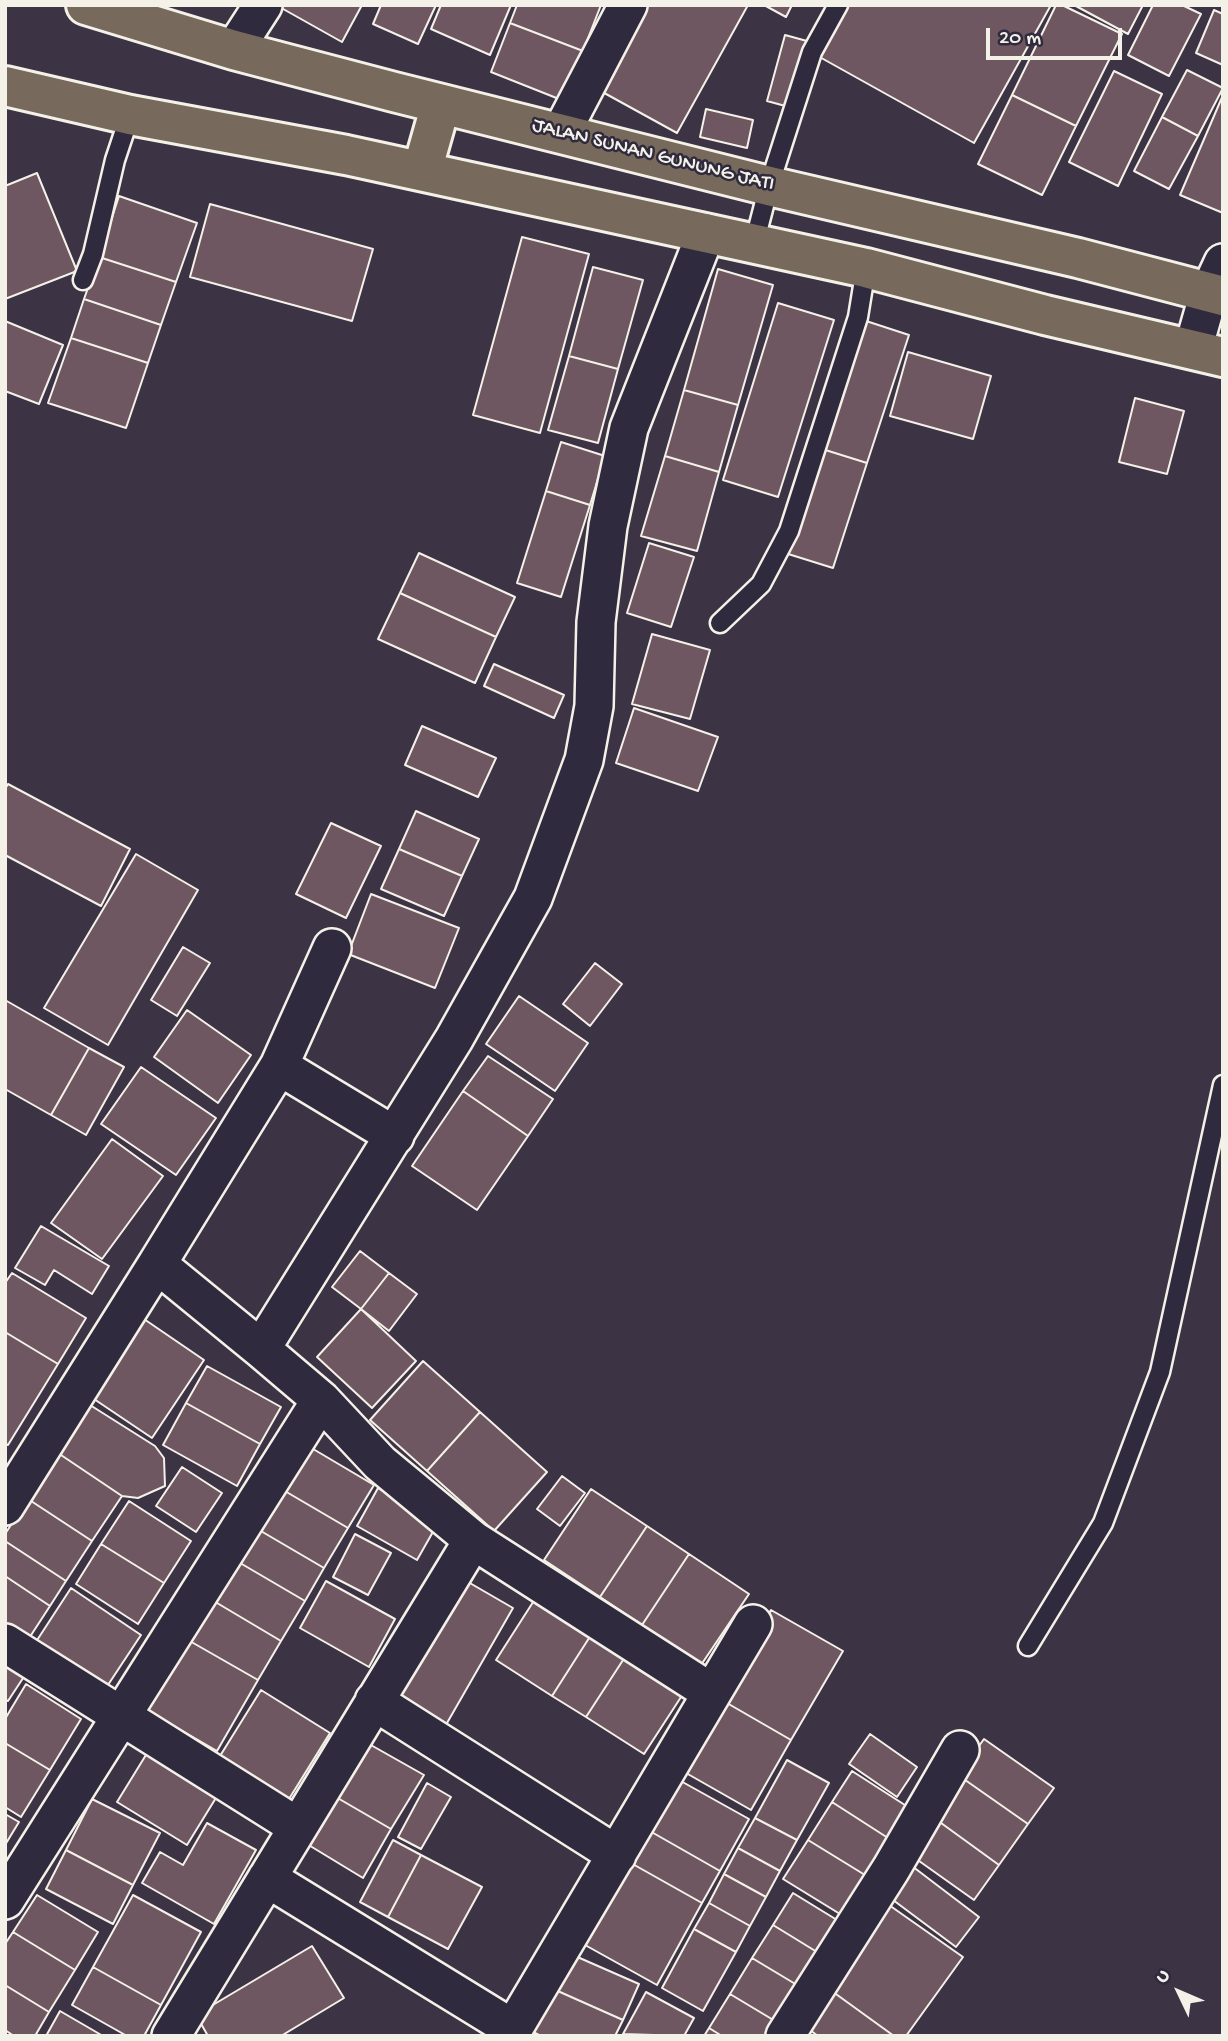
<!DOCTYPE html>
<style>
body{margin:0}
#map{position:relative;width:1228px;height:2041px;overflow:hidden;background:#3c3344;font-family:"Gochi Hand",sans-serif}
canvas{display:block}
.frame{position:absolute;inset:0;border:7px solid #f4f1e8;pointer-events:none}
.north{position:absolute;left:1144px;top:1957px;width:70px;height:70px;-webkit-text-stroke:5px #2f2a3d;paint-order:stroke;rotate:314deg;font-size:19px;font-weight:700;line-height:28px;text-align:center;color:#f4f1e8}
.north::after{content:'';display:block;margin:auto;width:24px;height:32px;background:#f4f1e8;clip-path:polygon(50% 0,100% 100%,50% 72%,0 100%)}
.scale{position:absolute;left:986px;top:28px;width:136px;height:32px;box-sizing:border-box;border:4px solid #f4f1e8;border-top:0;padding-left:9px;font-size:21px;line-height:24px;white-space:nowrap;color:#f4f1e8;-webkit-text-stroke:5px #2f2a3d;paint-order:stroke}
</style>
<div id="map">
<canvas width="1228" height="2041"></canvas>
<div class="frame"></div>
<div class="north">U</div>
<div class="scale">20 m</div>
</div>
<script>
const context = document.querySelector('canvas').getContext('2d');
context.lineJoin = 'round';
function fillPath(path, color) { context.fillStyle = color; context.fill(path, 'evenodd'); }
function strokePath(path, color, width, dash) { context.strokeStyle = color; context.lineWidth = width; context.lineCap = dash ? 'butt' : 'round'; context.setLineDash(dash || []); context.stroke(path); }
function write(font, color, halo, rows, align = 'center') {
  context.font = font + ' "Gochi Hand",sans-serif'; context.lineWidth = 5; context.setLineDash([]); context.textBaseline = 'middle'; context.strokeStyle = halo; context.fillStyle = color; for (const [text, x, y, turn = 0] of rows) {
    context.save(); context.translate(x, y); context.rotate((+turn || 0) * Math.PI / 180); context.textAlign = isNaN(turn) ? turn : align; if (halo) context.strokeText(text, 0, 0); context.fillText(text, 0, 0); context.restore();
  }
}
const building = new Path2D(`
 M 276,5 L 362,5 L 342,42 Z
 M 381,5 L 436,5 L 418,44 L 373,24 Z
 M 441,5 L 511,5 L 490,55 L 431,29 Z
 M 517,5 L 601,5 L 583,51 L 510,23 Z
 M 645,5 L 748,5 L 677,133 L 597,89 Z
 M 764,5 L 792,5 L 786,17 Z
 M 843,5 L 1051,5 L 974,143 L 816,55 Z
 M 1056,5 L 1062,5 L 1122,34 L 1076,126 L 1012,95 Z
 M 1074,5 L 1143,5 L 1128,34 Z
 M 1153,5 L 1182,5 L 1201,14 L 1169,76 L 1128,55 Z
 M 1214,10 L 1223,14 L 1223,65 L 1196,53 Z
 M 510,23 L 583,51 L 564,101 L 491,72 Z
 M 785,35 L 807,41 L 789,107 L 767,101 Z
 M 1187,70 L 1223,88 L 1198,136 L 1162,117 Z
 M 1114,71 L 1162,94 L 1118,186 L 1069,162 Z
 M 1012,95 L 1076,126 L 1042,195 L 978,164 Z
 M 1223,95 L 1223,213 L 1180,195 Z
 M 706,109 L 753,120 L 747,148 L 700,137 Z
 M 1162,117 L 1198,136 L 1169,189 L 1134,171 Z
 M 37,173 L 77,271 L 5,299 L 5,186 Z
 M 119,196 L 197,223 L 176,282 L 99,257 Z
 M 210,204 L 373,249 L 352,321 L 190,277 Z
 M 522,237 L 589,254 L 540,433 L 473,415 Z
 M 99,257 L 176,282 L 161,325 L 84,299 Z
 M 593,267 L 643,280 L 618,369 L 569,356 Z
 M 718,269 L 773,285 L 738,405 L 684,390 Z
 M 84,299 L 161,325 L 148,363 L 71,338 Z
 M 778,303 L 834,320 L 778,497 L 723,480 Z
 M 860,319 L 909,335 L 867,463 L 819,448 Z
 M 5,321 L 63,345 L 39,404 L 5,391 Z
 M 71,338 L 148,363 L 126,428 L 48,403 Z
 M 908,352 L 991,376 L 973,439 L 890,416 Z
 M 569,356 L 618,369 L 598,443 L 548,430 Z
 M 684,390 L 738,405 L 719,472 L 665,456 Z
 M 1135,398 L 1184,411 L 1167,474 L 1119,462 Z
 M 561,442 L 605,456 L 590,505 L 546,491 Z
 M 819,448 L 867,463 L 833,568 L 785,553 Z
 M 665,456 L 719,472 L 697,551 L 641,536 Z
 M 546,491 L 590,505 L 561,597 L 517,583 Z
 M 649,543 L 694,557 L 671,627 L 627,613 Z
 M 419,553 L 515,597 L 496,637 L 400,593 Z
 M 400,593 L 496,637 L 475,683 L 378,639 Z
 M 652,634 L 710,650 L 690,719 L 632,704 Z
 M 494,664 L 564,695 L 554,718 L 484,686 Z
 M 634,708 L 718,737 L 698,791 L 616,763 Z
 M 422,726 L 496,758 L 478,797 L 405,765 Z
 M 8,784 L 130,849 L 101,906 L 5,855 L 5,789 Z
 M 416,811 L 479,839 L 462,876 L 399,849 Z
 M 331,823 L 381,846 L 346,918 L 296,894 Z
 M 399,849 L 462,876 L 444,916 L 381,889 Z
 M 136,854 L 198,890 L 108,1045 L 44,1008 Z
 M 371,894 L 459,928 L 435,988 L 348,954 Z
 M 183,947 L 210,963 L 177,1016 L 151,1000 Z
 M 595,963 L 622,984 L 590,1026 L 563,1004 Z
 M 519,996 L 588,1043 L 555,1091 L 486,1044 Z
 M 5,1000 L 89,1048 L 51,1115 L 5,1089 Z
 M 187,1010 L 251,1055 L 218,1103 L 154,1057 Z
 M 89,1048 L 124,1067 L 86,1135 L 51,1115 Z
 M 488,1056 L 553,1099 L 528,1136 L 463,1091 Z
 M 141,1067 L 216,1118 L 176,1175 L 101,1124 Z
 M 463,1091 L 528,1136 L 477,1210 L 412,1166 Z
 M 112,1139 L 163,1176 L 102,1259 L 51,1223 Z
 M 41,1226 L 109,1266 L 92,1294 L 54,1270 L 45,1285 L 15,1268 Z
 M 360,1251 L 389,1273 L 361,1309 L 332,1287 Z
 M 12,1273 L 86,1318 L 58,1364 L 5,1332 L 5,1283 Z
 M 389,1273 L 417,1294 L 389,1331 L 361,1309 Z
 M 361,1309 L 416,1361 L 372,1408 L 317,1357 Z
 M 141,1317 L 204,1360 L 152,1438 L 88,1395 Z
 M 5,1332 L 58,1364 L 8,1445 L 5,1444 Z
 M 423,1361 L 480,1412 L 427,1471 L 370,1420 Z
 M 207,1366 L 281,1407 L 260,1444 L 186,1403 Z
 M 186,1403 L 260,1444 L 237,1486 L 163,1445 Z
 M 90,1405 L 155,1446 L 164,1458 L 165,1486 L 138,1498 L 122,1496 L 58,1453 Z
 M 480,1412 L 547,1472 L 494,1531 L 427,1471 Z
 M 303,1443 L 374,1485 L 348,1528 L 278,1487 Z
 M 58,1453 L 122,1496 L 92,1541 L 28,1499 Z
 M 182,1467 L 222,1493 L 196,1532 L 156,1506 Z
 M 562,1476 L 585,1493 L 560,1526 L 537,1509 Z
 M 278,1487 L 348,1528 L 324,1568 L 254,1527 Z
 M 378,1488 L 438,1523 L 417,1560 L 357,1526 Z
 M 591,1489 L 647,1526 L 600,1597 L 544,1560 Z
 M 28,1499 L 92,1541 L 66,1581 L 5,1541 L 5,1534 Z
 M 129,1501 L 191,1541 L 164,1583 L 101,1544 Z
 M 647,1526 L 689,1554 L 642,1625 L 600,1597 Z
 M 254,1527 L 324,1568 L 305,1601 L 235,1560 Z
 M 355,1534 L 391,1553 L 368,1595 L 333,1577 Z
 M 5,1541 L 66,1581 L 50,1606 L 5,1576 Z
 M 101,1544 L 164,1583 L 138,1624 L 76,1584 Z
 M 689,1554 L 749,1594 L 701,1665 L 642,1625 Z
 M 235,1560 L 305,1601 L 281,1641 L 212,1600 Z
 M 456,1575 L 513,1608 L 443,1730 L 386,1697 Z
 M 5,1576 L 50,1606 L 24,1646 L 5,1633 Z
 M 326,1581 L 395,1619 L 369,1667 L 300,1628 Z
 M 71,1588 L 141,1635 L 100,1697 L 30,1651 Z
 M 535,1599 L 591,1635 L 552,1696 L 496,1660 Z
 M 212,1600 L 281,1641 L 258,1680 L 188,1640 Z
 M 771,1610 L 843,1651 L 791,1740 L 720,1699 Z
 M 591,1635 L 625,1657 L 586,1717 L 552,1696 Z
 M 188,1640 L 258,1680 L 217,1751 L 146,1710 Z
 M 5,1649 L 31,1666 L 8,1701 L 5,1700 Z
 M 625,1657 L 683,1694 L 644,1754 L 586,1717 Z
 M 26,1684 L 81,1719 L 50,1770 L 5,1743 L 5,1719 Z
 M 261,1690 L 330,1733 L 289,1799 L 220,1756 Z
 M 720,1699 L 791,1740 L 751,1810 L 679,1769 Z
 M 870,1734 L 917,1767 L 897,1797 L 849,1764 Z
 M 984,1739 L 1054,1788 L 1028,1824 L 958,1775 Z
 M 362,1740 L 424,1775 L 391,1829 L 329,1793 Z
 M 5,1743 L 50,1770 L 21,1817 L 5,1807 Z
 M 149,1750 L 219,1793 L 187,1845 L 117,1802 Z
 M 787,1760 L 829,1783 L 797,1840 L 755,1818 Z
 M 852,1771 L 908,1807 L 888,1838 L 832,1802 Z
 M 670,1775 L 749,1819 L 720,1871 L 641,1826 Z
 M 958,1775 L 1028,1824 L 999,1865 L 930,1815 Z
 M 427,1783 L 451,1797 L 421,1849 L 398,1837 Z
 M 329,1793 L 391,1829 L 363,1878 L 302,1841 Z
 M 92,1799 L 160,1833 L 133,1885 L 66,1850 Z
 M 832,1802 L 888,1838 L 865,1875 L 808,1840 Z
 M 5,1814 L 19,1822 L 5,1845 Z
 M 930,1815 L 999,1865 L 974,1900 L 905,1851 Z
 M 755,1818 L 797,1840 L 780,1871 L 738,1848 Z
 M 207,1823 L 256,1850 L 214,1924 L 142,1883 L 160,1852 L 183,1865 Z
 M 641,1826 L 720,1871 L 702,1903 L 622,1858 Z
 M 393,1840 L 421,1855 L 388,1917 L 360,1902 Z
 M 808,1840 L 865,1875 L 840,1914 L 783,1879 Z
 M 738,1848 L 780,1871 L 766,1897 L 724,1874 Z
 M 66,1850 L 133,1885 L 113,1924 L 46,1889 Z
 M 421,1855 L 482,1887 L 448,1949 L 388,1917 Z
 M 622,1858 L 702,1903 L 657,1985 L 576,1940 Z
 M 908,1863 L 979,1917 L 956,1947 L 885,1894 Z
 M 724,1874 L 766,1897 L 750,1926 L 709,1903 Z
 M 793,1893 L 837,1920 L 817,1952 L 773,1925 Z
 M 37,1895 L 98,1932 L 75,1970 L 13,1932 Z
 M 133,1895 L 201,1932 L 161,2005 L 93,1967 Z
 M 709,1903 L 750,1926 L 736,1952 L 694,1929 Z
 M 889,1905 L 963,1957 L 906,2036 L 894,2036 L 829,1989 Z
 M 773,1925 L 817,1952 L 797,1985 L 752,1958 Z
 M 694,1929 L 736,1952 L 703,2011 L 662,1988 Z
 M 13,1932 L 75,1970 L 49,2012 L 5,1985 L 5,1944 Z
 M 312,1946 L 344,1998 L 281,2036 L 208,2036 L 196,2015 Z
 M 566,1952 L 639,1984 L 623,2020 L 551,1988 Z
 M 752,1958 L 797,1985 L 775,2021 L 730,1994 Z
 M 93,1967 L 161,2005 L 144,2036 L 127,2036 L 72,2005 Z
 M 5,1985 L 49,2012 L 35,2036 L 14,2036 L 5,2030 Z
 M 551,1988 L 623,2020 L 615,2036 L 541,2036 L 531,2031 Z
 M 829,1989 L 894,2036 L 818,2036 L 803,2025 Z
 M 646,1992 L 694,2018 L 684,2036 L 623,2034 Z
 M 730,1994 L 775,2021 L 766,2036 L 722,2036 L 709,2028 Z
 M 60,2011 L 103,2036 L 46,2036 Z
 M 709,2028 L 722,2036 L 704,2036 Z`);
const service = new Path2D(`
 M 754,244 L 769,186 L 812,52 L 838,5
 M 83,280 L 93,254 L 115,160 L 130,115
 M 720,623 L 761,584 L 789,531 L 858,317 L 866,268
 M 1028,1646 L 1103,1523 L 1160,1372 L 1223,1085`);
const minor = new Path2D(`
 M 234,50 L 263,5
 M 561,133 L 628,5
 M 1193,349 L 1209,293 L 1223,263
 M 279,1066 L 332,948
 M 157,1264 L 279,1066 L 395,1136
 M 261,1349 L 321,1400 L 380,1463 L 473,1540 L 712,1693 L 509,2036
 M 5,1506 L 157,1264 L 261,1349 L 454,1039 L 533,898 L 584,760 L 594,706 L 596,622 L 608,526 L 629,428 L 706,233
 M 5,1643 L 298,1827
 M 712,1693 L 753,1624
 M 374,1701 L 617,1855
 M 267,1878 L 513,2029
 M 5,1900 L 321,1400
 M 171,2036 L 473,1540
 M 785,2036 L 891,1869 L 960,1750`);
const trunk = new Path2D(`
 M 86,5 L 234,50 L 394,92 L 769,186 L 1078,258 L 1223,296
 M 5,86 L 130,115 L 346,155 L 866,268 L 1045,315 L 1223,357
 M 422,171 L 441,104`);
const streetNames = [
 ["JALAN SUNAN GUNUNG JATI",653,156,14]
];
fillPath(building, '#6f5762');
strokePath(building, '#f4f1e8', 2);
strokePath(service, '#f4f1e8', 23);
strokePath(minor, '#f4f1e8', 42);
strokePath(trunk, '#f4f1e8', 44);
strokePath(service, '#2f2a3d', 18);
strokePath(minor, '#2f2a3d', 37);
strokePath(trunk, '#77695c', 38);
write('21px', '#f4f1e8', '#2f2a3d', streetNames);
</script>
